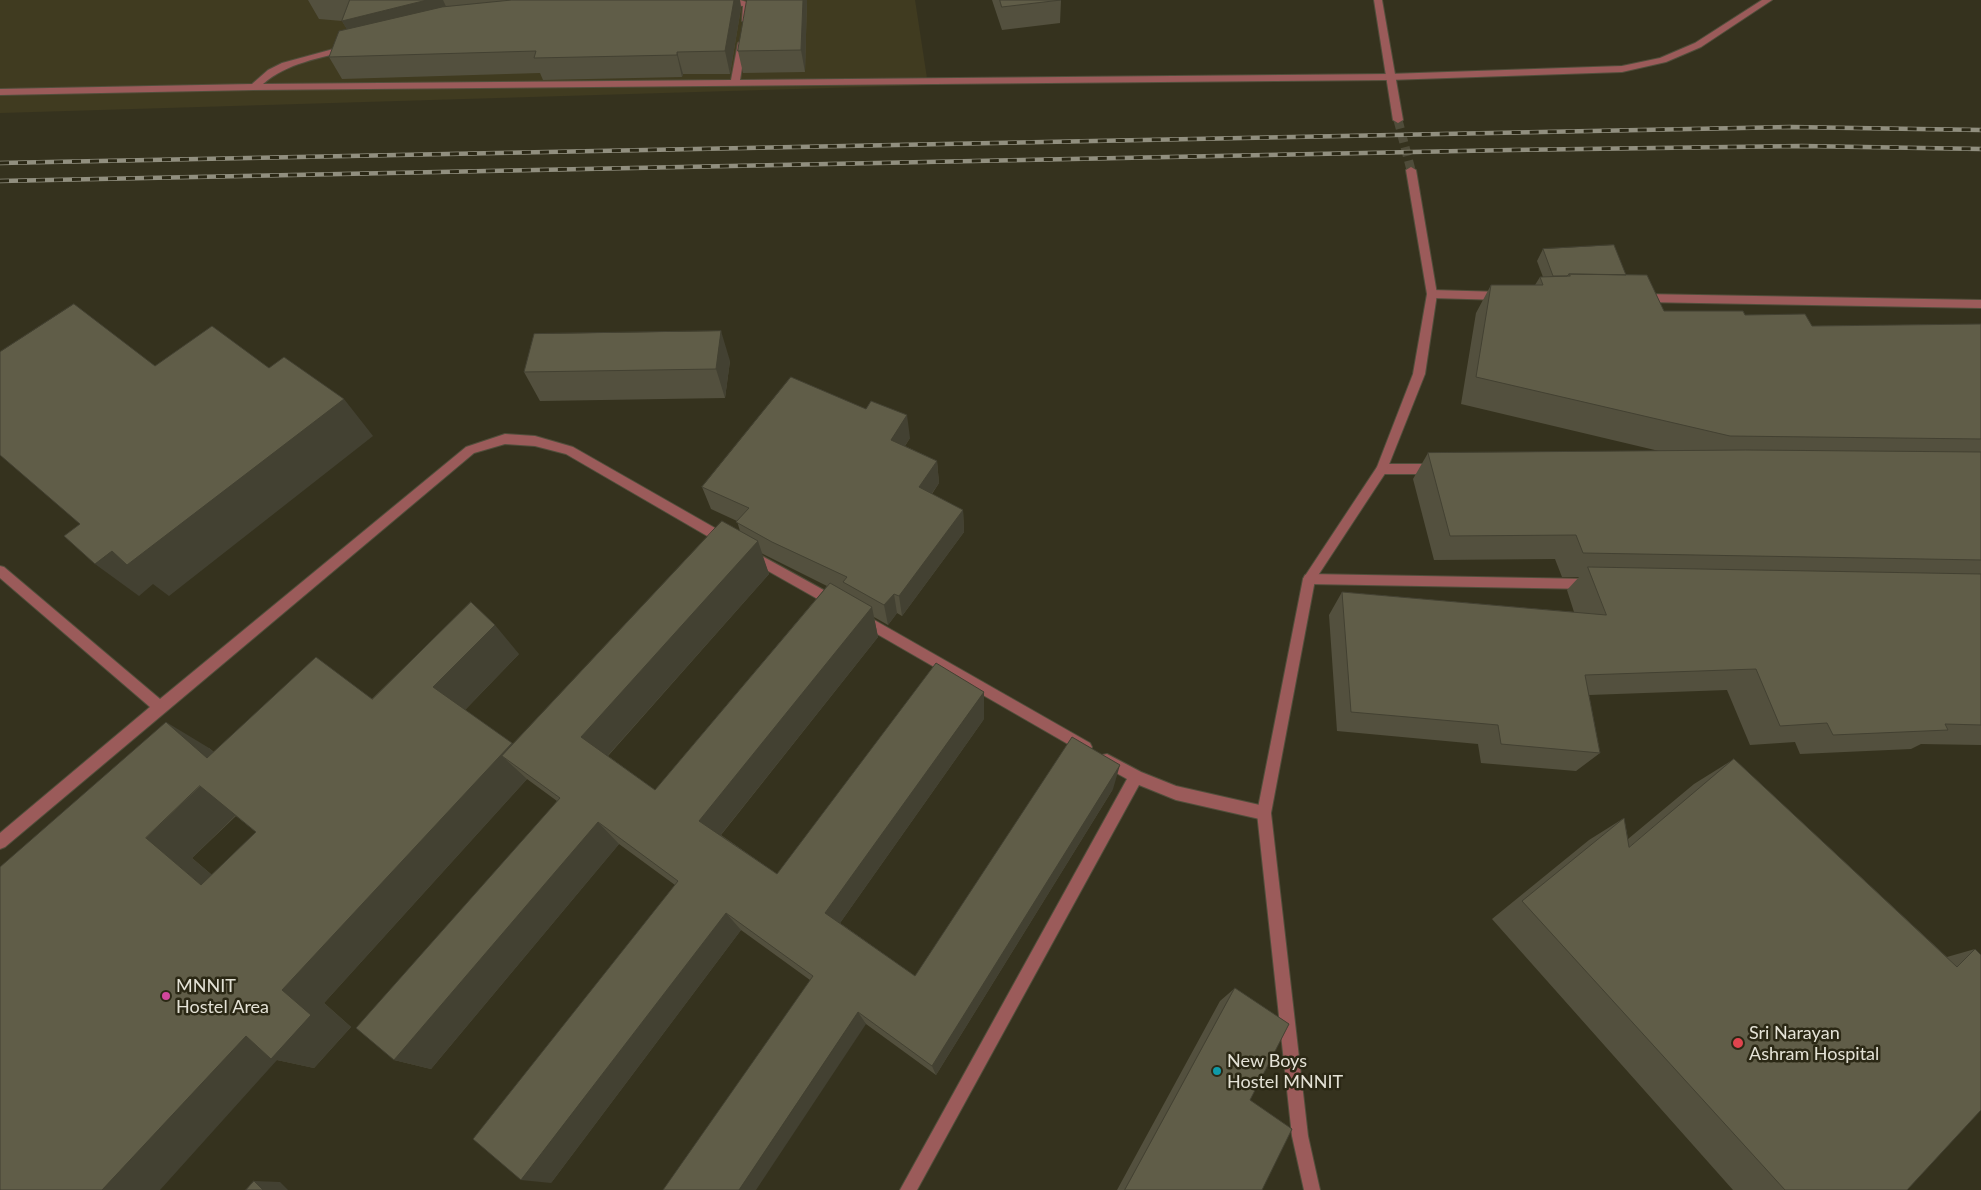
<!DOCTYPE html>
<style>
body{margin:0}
canvas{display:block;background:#35321e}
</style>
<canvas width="1981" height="1190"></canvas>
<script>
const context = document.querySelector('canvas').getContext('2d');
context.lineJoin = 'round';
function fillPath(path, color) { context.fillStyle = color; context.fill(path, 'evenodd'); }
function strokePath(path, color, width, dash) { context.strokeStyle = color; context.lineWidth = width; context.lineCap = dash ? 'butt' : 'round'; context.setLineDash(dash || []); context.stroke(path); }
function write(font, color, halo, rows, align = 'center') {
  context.font = font + ' Lato,sans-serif'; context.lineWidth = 5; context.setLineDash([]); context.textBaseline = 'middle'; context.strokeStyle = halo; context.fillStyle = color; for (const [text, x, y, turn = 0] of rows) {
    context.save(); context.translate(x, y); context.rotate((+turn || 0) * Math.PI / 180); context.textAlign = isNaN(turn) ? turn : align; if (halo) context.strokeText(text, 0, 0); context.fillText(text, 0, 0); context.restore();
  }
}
const built = new Path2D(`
 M 0,0 L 915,0 L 928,85 L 0,113 Z`);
const tertiaryTunnel = new Path2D(`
 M 1398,120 L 1411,170`);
const service = new Path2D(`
 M 722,0 L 740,0 L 750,3 L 752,10 L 749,23 L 742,21 L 743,6 L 721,4 L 720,2 Z
 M 742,40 L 746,43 L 740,80 L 1389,74 L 1394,77 L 1389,80 L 254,90 L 0,95 L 0,89 L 252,84 L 268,70 L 282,63 L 348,45 L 352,48 L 351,50 C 320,58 287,63 263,84 L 731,80 L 738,43 Z
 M 505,434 L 535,436 L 573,447 L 729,536 L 731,540 L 729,544 L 721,544 L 566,454 L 535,446 L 505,444 L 474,453 L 5,847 L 0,849 L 0,833 L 150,707 L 0,578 L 0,566 L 4,567 L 160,699 L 466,447 Z
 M 751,550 L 838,598 L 840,602 L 838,606 L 834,607 L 830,606 L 747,559 L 745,555 L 747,551 Z
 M 862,613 L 1090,743 L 1092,747 L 1090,751 L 1085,753 L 1080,751 L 858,623 L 856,619 L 858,615 Z
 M 1107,754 L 1141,772 L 1176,786 L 1264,806 L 1269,808 L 1271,813 L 1269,818 L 1264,820 L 1176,800 L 1139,785 L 917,1190 L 900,1190 L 1127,779 L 1102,765 L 1100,760 L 1102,755 Z`);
const minor = new Path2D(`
 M 1762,0 L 1772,0 L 1701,47 L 1666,62 L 1622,72 L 1389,80 L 1384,77 L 1389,74 L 1622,66 L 1660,58 L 1695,43 Z
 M 1432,290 L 1502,292 L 1507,296 L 1502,300 L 1432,298 L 1427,294 Z
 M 1642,294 L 1981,300 L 1981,308 L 1642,302 L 1637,298 Z
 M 1382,464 L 1436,464 L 1440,466 L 1442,469 L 1440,472 L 1436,474 L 1382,474 L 1378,472 L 1376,469 L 1378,466 Z
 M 1309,574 L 1589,579 L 1593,580 L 1595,584 L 1593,588 L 1589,589 L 1309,584 L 1305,583 L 1303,579 L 1305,575 Z`);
const tertiary = new Path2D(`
 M 1374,0 L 1382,0 L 1403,120 L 1398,123 L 1393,120 Z
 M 1411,167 L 1416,170 L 1437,294 L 1425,374 L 1386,472 L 1315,580 L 1271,813 L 1308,1136 L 1320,1190 L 1304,1190 L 1292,1136 L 1257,813 L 1303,579 L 1377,467 L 1413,374 L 1427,294 L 1406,170 Z`);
const rail = new Path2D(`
 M 0,163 L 1790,127 L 1981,130
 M 0,181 L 1510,150 L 1802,146 L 1981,149`);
const wall = new Path2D(`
 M 308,0 L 740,0 L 741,8 L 730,74 L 683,74 L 682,77 L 543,80 L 540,73 L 342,79 L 329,57 L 347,29 L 342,21 L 319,19 Z
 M 746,0 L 807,0 L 805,72 L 743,73 L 738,51 L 747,0 Z
 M 992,0 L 1061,0 L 1060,23 L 1002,30 Z
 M 1543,249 L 1626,275 L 1664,311 L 1745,315 L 1812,326 L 1981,324 L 1981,745 L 1921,744 L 1911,749 L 1800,754 L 1795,742 L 1750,745 L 1727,690 L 1589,695 L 1600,753 L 1576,771 L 1481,763 L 1478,744 L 1337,731 L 1329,615 L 1342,592 L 1574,612 L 1567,590 L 1579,577 L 1562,577 L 1555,559 L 1434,560 L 1413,479 L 1428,453 L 1659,451 L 1461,404 L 1476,313 L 1491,285 L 1535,285 L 1540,277 L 1543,277 L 1537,261 Z
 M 730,361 L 725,398 L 540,401 L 524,372 Z
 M 910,438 L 905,446 L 937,461 L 939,483 L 932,494 L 963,510 L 964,532 L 902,616 L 897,613 L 888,625 L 874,617 L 878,637 L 721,835 L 777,874 L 984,719 L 840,923 L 915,976 L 1113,789 L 936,1075 L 866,1024 L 810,980 L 741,930 L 551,1183 L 675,885 L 619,844 L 431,1069 L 394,1060 L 557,801 L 527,779 L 324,1003 L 351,1027 L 314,1068 L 277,1060 L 0,1190 L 209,748 L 214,752 L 372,699 L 519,654 L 465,710 L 513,744 L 740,531 L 737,521 L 711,509 L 702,487 ZM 761,553 L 827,586 L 655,790 L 608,756 L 769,574 ZM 236,816 L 256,832 L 212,875 L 192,858 Z
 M 1734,759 L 1947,957 L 1975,949 L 1907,1190 L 1733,1190 L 1492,919 L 1589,840 L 1624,818 L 1628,839 L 1694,784 Z
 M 1235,988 L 1262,1190 L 1117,1190 L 1220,1001 Z`);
const shadedWall = new Path2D(`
 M 427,0 L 443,0 L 452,19 L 355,43 L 342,21 Z
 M 734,0 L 740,0 L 741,8 L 730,74 L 725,51 Z
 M 803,0 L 807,0 L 805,72 L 801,50 Z
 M 677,52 L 683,74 L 682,77 L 677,55 Z
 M 721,331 L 730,361 L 725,398 L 716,369 Z
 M 344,399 L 373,436 L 169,596 L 153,584 L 139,596 L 95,564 L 112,551 Z
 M 907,415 L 910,438 L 894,462 L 891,440 Z
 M 937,461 L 939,483 L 921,509 L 919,487 Z
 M 963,510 L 964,532 L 902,616 L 899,596 Z
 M 758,541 L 769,574 L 602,762 L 581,737 Z
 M 894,594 L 897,613 L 888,625 L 884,605 Z
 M 872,607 L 878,637 L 715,842 L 699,821 Z
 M 495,625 L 519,654 L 461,714 L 433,687 Z
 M 984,692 L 984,719 L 835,930 L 825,913 Z
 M 166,722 L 209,748 L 249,782 L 207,758 Z
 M 512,743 L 537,768 L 502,756 L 527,779 L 324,1003 L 351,1027 L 314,1068 L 277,1060 L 160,1190 L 102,1190 L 282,990 Z
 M 1120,765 L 1113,789 L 936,1075 L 932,1066 Z
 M 200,786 L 242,809 L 192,858 L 246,904 L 201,885 L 146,838 Z
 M 598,822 L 619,844 L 431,1069 L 394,1060 Z
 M 726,913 L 741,930 L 551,1183 L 521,1180 Z
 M 858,1012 L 866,1024 L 756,1190 L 739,1190 Z
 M 254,1181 L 280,1182 L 288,1190 L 263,1190 Z`);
const building = new Path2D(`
 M 350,0 L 427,0 L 342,21 Z
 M 512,0 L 734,0 L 725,51 L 677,52 L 677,55 L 534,58 L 536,51 L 329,57 L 339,31 L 442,7 Z
 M 747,0 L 803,0 L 801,50 L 738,51 Z
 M 1000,0 L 1061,0 L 1002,7 Z
 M 1614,245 L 1626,275 L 1569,274 L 1567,276 L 1553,276 L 1543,249 Z
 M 1569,274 L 1647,275 L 1664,311 L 1743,311 L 1745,315 L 1805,314 L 1812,326 L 1981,324 L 1981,439 L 1730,436 L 1476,377 L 1491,285 L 1543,285 L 1540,277 L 1570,276 Z
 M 74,304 L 155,366 L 212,326 L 269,368 L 284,357 L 344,399 L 127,565 L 112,551 L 95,564 L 64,536 L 80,524 L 0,455 L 0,352 Z
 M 721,331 L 716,369 L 524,372 L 534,334 Z
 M 791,377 L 866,409 L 871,401 L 907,415 L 891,440 L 937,461 L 919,487 L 963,510 L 899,596 L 894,594 L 884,605 L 843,582 L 847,577 L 772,542 L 736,522 L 749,508 L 702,487 Z
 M 1746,450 L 1981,452 L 1981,560 L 1583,553 L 1576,535 L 1450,536 L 1428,453 Z
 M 722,521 L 758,541 L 581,737 L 655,790 L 830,583 L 872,607 L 699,821 L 777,874 L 936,663 L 984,692 L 825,913 L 915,976 L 1072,737 L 1120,765 L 932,1066 L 858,1012 L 739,1190 L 663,1190 L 813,976 L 726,913 L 521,1180 L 473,1139 L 678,881 L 598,822 L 394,1060 L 356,1028 L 560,798 L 502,756 Z
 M 1588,567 L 1981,574 L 1981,725 L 1945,724 L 1948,730 L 1833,735 L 1827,723 L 1780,726 L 1756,669 L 1585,675 L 1600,753 L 1501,744 L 1498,725 L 1351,712 L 1342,592 L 1606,615 Z
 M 471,602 L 495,625 L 433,687 L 512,743 L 282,990 L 311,1015 L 271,1059 L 246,1036 L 102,1190 L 0,1190 L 0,867 L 166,722 L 207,758 L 316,657 L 372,699 ZM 200,786 L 256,832 L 201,885 L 146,838 Z
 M 1734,759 L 1957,967 L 1975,949 L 1981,955 L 1981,1110 L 1907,1190 L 1785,1190 L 1522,901 L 1624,818 L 1629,847 Z
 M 1235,988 L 1289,1024 L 1250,1100 L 1292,1129 L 1262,1190 L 1125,1190 Z
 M 254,1181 L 263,1190 L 246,1190 Z`);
const markers = [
 [166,996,5,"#d1479c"],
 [1738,1043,6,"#e0444e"],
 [1217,1071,5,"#0f9aa8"]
];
const nearPoinames = [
 ["MNNIT",176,986],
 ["Hostel Area",176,1007],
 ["Sri Narayan",1749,1033],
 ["Ashram Hospital",1749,1054],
 ["New Boys",1227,1061],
 ["Hostel MNNIT",1227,1082]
];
fillPath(built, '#403b20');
strokePath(tertiaryTunnel, '#4f4c3a', 9, [9, 5]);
strokePath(service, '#514e3b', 2);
strokePath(minor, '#514e3b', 2);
strokePath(tertiary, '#514e3b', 2);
fillPath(service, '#9b5b5a');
fillPath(minor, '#9b5b5a');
fillPath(tertiary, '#9b5b5a');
strokePath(rail, '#918f7f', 4.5);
strokePath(rail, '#2b2815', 3, [9]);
fillPath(wall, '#53503e');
fillPath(shadedWall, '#434132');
fillPath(building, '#605d48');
strokePath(building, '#434132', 1);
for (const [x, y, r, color] of markers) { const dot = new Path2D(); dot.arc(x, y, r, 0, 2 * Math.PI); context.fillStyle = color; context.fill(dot); strokePath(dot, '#2b2815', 2); }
write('18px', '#e4e2d6', '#2b2815', nearPoinames, 'left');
</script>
